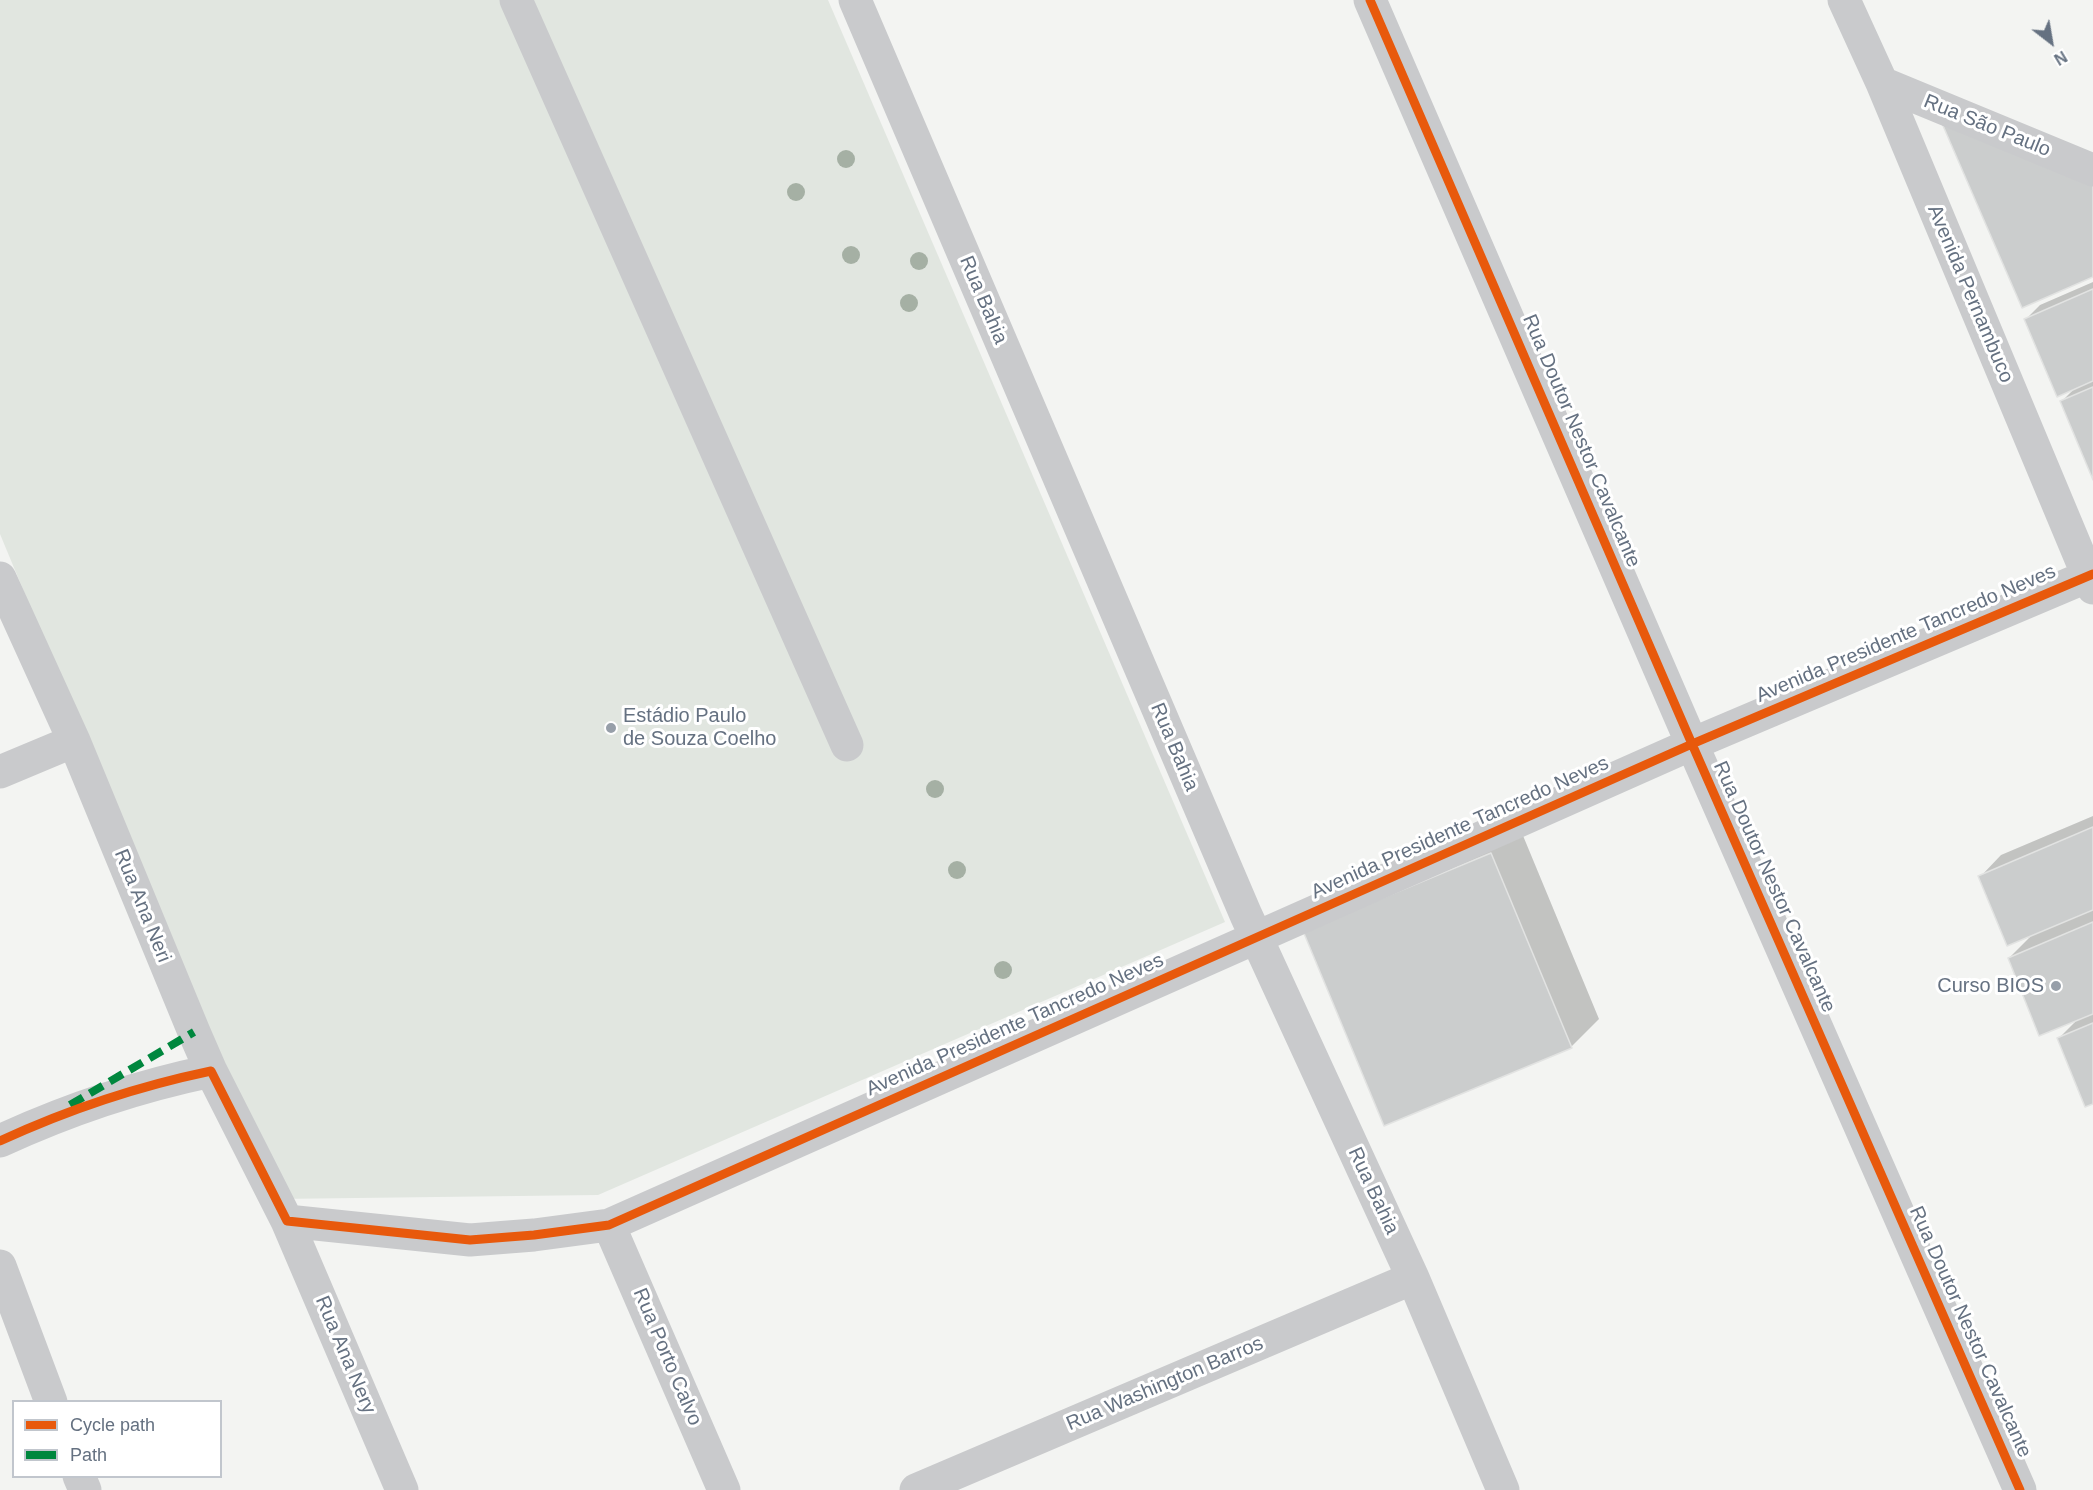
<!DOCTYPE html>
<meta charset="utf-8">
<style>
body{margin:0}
#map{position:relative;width:2093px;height:1490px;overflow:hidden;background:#f3f4f2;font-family:Helvetica,sans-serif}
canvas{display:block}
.legend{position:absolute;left:12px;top:1400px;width:210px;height:78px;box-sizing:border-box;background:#fff;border:2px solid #c1c6cd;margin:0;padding:8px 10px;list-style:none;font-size:18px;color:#657181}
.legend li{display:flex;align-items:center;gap:12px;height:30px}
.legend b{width:30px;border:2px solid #c1c6cd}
.north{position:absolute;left:2021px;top:12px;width:60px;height:60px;-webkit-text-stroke:4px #fff;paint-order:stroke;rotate:149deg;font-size:16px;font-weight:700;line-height:24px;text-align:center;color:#657181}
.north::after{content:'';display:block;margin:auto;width:21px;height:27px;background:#657181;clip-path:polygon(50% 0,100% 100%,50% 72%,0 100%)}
</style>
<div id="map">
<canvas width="2093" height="1490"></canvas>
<ul class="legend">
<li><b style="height:8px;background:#e8590c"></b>Cycle path</li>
<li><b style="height:8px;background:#00873e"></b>Path</li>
</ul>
<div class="north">N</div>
</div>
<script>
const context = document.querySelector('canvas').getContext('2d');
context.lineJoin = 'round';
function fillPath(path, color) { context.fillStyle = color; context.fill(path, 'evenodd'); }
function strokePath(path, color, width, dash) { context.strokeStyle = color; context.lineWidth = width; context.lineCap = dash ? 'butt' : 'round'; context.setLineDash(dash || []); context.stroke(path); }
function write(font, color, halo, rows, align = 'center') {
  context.font = font + ' Helvetica,sans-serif'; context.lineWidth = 6; context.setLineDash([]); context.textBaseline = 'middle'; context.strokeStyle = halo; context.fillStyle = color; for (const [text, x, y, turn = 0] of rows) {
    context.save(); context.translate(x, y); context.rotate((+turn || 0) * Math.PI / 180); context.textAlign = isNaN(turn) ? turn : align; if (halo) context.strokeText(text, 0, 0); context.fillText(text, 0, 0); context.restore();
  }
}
const green = new Path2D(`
 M 0,0 L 828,0 L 1225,922 L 598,1195 L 276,1199 L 0,534 Z`);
const shadow = new Path2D(`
 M 2093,282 L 2093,476 L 2062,401 L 2076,387 L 2026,319 L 2040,305 Z
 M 2093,816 L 2093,1102 L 2059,1038 L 2079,1018 L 2009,958 L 2034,933 L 1980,877 L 2001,855 Z
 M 1519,826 L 1599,1019 L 1571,1047 L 1305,932 Z`);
const building = new Path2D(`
 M 1941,121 L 2093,177 L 2093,277 L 2022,308 Z
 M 2093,289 L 2093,381 L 2057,397 L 2024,319 Z
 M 2093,387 L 2093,480 L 2060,401 Z
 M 2093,827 L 2093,910 L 2007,946 L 1978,876 Z
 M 1491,853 L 1572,1048 L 1384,1126 L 1303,931 Z
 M 2093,922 L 2093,1014 L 2039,1036 L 2008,958 Z
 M 2093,1023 L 2093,1104 L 2085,1107 L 2057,1038 Z`);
const minor = new Path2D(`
 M 516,0 L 847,745
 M 855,0 L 1246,915 L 1413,1278 L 1503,1490
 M 1370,0 L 1692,744 L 2020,1490
 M 1844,0 L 1882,83 L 2093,588
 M 1882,83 L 2093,170
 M 0,578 L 74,741 L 194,1032 L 211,1071
 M 0,772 L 74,741
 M 0,1141 C 67,1110 139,1086 211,1071 L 287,1221 L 470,1240 L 534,1235 L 609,1225 L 1692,744 L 2093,574
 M 287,1221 L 402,1490
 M 609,1225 L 724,1490
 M 0,1266 L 51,1402
 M 79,1476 L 85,1490
 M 916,1490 L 1413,1278`);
const quiet = new Path2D(`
 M 70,1105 L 194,1032`);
const cycleway = new Path2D(`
 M 1370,0 L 1692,744 L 2020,1490
 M 0,1141 C 67,1110 139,1086 211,1071 L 287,1221 L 470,1240 L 534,1235 L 609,1225 L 1692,744 L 2093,574`);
const trees = [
 [846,159],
 [796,192],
 [851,255],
 [919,261],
 [909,303],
 [935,789],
 [957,870],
 [1003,970]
];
const markers = [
 [611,728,6,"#979fa9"],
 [2056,986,6,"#979fa9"]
];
const streetNames = [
 ["Rua São Paulo",1987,126,22],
 ["Avenida Pernambuco",1970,294,67],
 ["Rua Bahia",983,300,67],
 ["Rua Doutor Nestor Cavalcante",1581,441,67],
 ["Avenida Presidente Tancredo Neves",1906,634,-23],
 ["Rua Bahia",1174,747,67],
 ["Avenida Presidente Tancredo Neves",1460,828,-24],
 ["Rua Doutor Nestor Cavalcante",1774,887,66],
 ["Rua Ana Neri",142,906,68],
 ["Avenida Presidente Tancredo Neves",1015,1025,-24],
 ["Rua Bahia",1373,1191,65],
 ["Rua Doutor Nestor Cavalcante",1970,1332,66],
 ["Rua Ana Nery",345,1355,67],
 ["Rua Porto Calvo",667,1357,67],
 ["Rua Washington Barros",1165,1384,-23]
];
const poiNames = [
 ["Estádio Paulo",623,716],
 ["de Souza Coelho",623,739],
 ["Curso BIOS",2044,986,"right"]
];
fillPath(green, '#e1e6e0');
fillPath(shadow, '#0003');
fillPath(building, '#cbcdcd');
strokePath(building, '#e2e3e2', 1.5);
strokePath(minor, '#c9cacc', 33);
strokePath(quiet, '#00873e', 8, [15, 8]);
strokePath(cycleway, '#e8590c', 9);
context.fillStyle = '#a5b0a4';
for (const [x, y] of trees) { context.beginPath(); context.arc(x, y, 9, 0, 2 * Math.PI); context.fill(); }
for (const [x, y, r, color] of markers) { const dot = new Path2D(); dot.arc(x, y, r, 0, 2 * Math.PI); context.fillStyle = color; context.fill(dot); strokePath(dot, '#fff', 2); }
write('20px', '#657181', '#fff', streetNames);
write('20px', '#657181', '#fff', poiNames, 'left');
</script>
